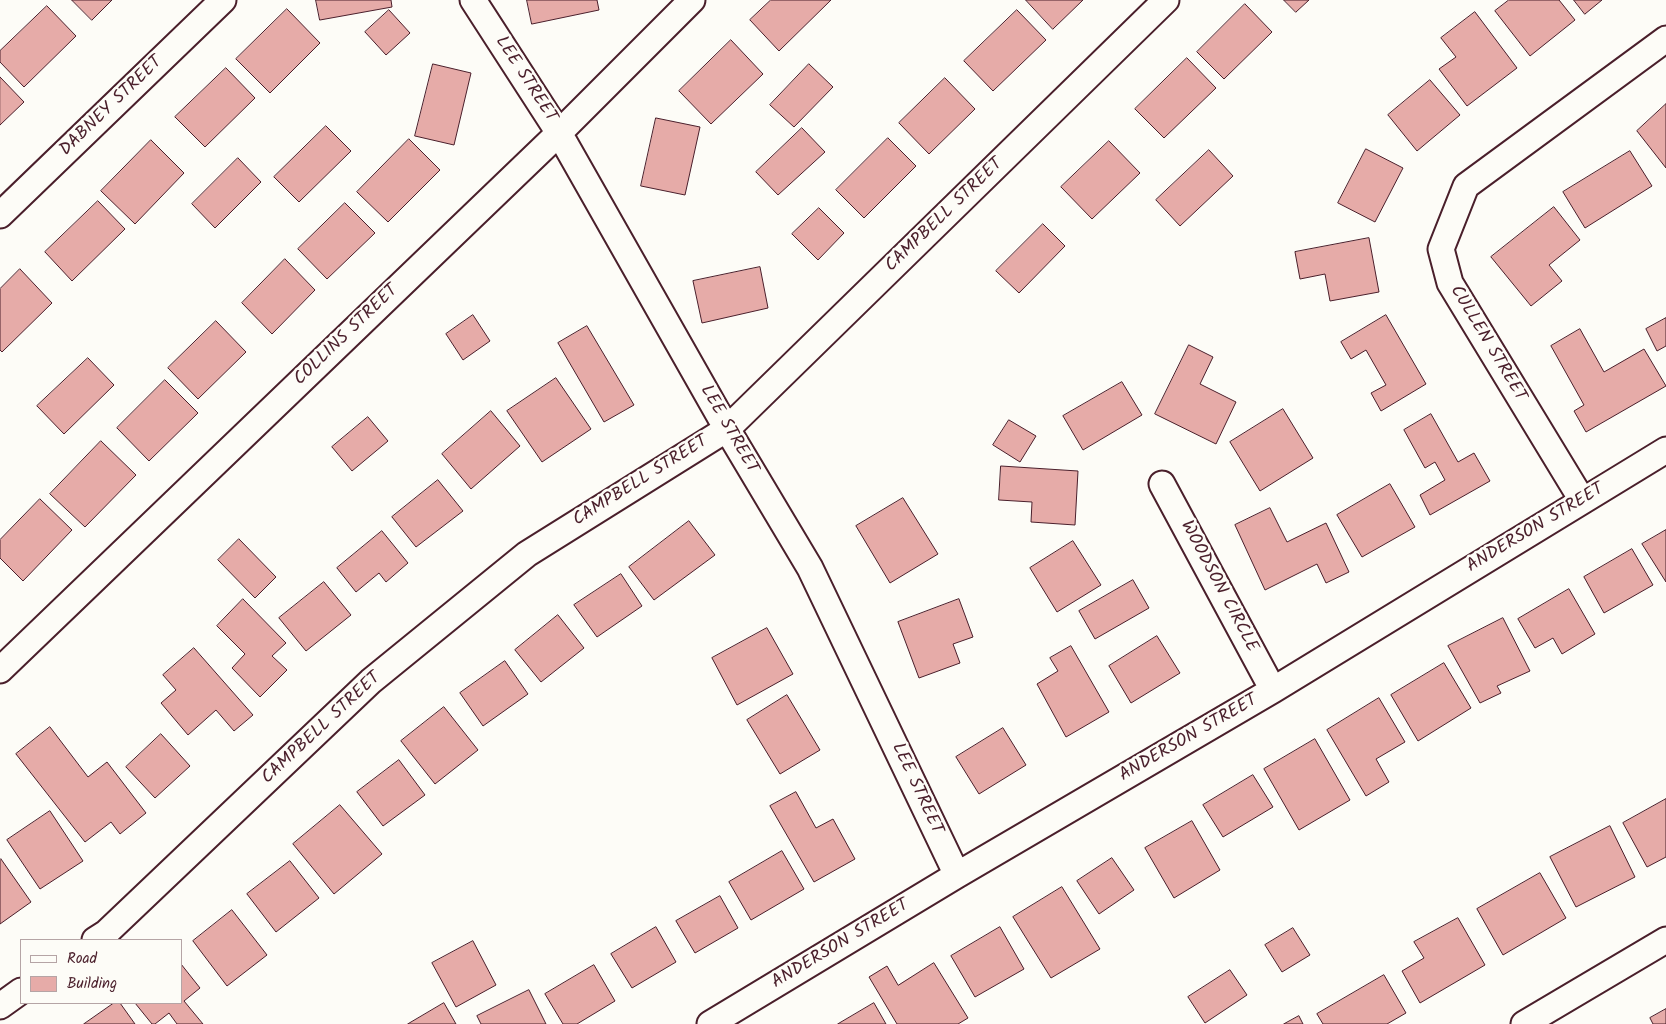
<!DOCTYPE html>
<style>
body{margin:0}
#map{position:relative;width:1666px;height:1024px;overflow:hidden;background:#fdfcf7;font-family:Kalam,sans-serif}
canvas{display:block}
.legend{position:absolute;left:20px;top:939px;width:162px;height:65px;box-sizing:border-box;background:#fdfcf7;border:1px solid #b5a4a5;margin:0;padding:6px 9px;list-style:none;font-size:15px;color:#4a1f2b}
.legend li{display:flex;align-items:center;gap:10px;height:25px}
.legend b{width:25px;border:1px solid #b5a4a5}
</style>
<div id="map">
<canvas width="1666" height="1024"></canvas>
<ul class="legend">
<li><b style="height:6px;background:#fdfcf7"></b>Road</li>
<li><b style="height:14px;background:#e6aba8"></b>Building</li>
</ul>
</div>
<script>
const context = document.querySelector('canvas').getContext('2d');
context.lineJoin = 'round';
function fillPath(path, color) { context.fillStyle = color; context.fill(path, 'evenodd'); }
function strokePath(path, color, width, dash) { context.strokeStyle = color; context.lineWidth = width; context.lineCap = dash ? 'butt' : 'round'; context.setLineDash(dash || []); context.stroke(path); }
function write(font, color, halo, rows, align = 'center') {
  context.font = font + ' Kalam,sans-serif'; context.lineWidth = 5; context.setLineDash([]); context.textBaseline = 'middle'; context.strokeStyle = halo; context.fillStyle = color; for (const [text, x, y, turn = 0] of rows) {
    context.save(); context.translate(x, y); context.rotate((+turn || 0) * Math.PI / 180); context.textAlign = isNaN(turn) ? turn : align; if (halo) context.strokeText(text, 0, 0); context.fillText(text, 0, 0); context.restore();
  }
}
const building = new Path2D(`
 M 72,0 L 112,0 L 92,20 Z
 M 316,0 L 391,0 L 392,7 L 320,20 Z
 M 527,0 L 597,0 L 599,10 L 532,24 Z
 M 771,0 L 831,0 L 779,51 L 750,20 Z
 M 1026,0 L 1083,0 L 1053,29 Z
 M 1284,0 L 1309,0 L 1296,12 Z
 M 1509,0 L 1559,0 L 1575,20 L 1530,56 L 1495,11 Z
 M 1574,0 L 1602,0 L 1585,14 Z
 M 1245,4 L 1272,32 L 1224,79 L 1197,52 Z
 M 47,6 L 76,36 L 24,87 L 0,62 L 0,51 Z
 M 287,9 L 320,43 L 270,93 L 236,59 Z
 M 389,10 L 410,33 L 386,55 L 365,32 Z
 M 1017,10 L 1046,40 L 993,91 L 964,61 Z
 M 1475,12 L 1517,68 L 1467,106 L 1439,69 L 1456,57 L 1441,38 Z
 M 731,40 L 763,74 L 711,124 L 679,91 Z
 M 1187,58 L 1216,88 L 1164,138 L 1135,109 Z
 M 433,64 L 471,73 L 454,145 L 415,136 Z
 M 809,64 L 833,87 L 794,127 L 770,105 Z
 M 226,68 L 255,98 L 205,147 L 175,117 Z
 M 0,77 L 24,102 L 0,125 Z
 M 945,78 L 975,109 L 929,154 L 899,123 Z
 M 1430,80 L 1460,115 L 1417,151 L 1388,115 Z
 M 1666,104 L 1666,168 L 1637,131 Z
 M 656,118 L 700,127 L 685,195 L 641,186 Z
 M 326,126 L 351,151 L 299,202 L 274,177 Z
 M 802,128 L 825,152 L 778,195 L 756,172 Z
 M 888,138 L 916,166 L 864,218 L 836,190 Z
 M 409,139 L 440,170 L 388,222 L 357,192 Z
 M 151,140 L 184,173 L 135,224 L 101,191 Z
 M 1109,141 L 1140,173 L 1092,219 L 1061,187 Z
 M 1366,149 L 1403,168 L 1375,222 L 1338,203 Z
 M 1209,150 L 1233,176 L 1180,226 L 1156,200 Z
 M 1630,151 L 1652,186 L 1585,228 L 1563,192 Z
 M 238,158 L 261,182 L 215,228 L 192,204 Z
 M 98,201 L 125,229 L 72,281 L 45,252 Z
 M 345,203 L 375,233 L 327,279 L 298,249 Z
 M 1554,207 L 1580,240 L 1549,265 L 1562,281 L 1531,306 L 1491,257 Z
 M 819,208 L 844,233 L 818,260 L 792,234 Z
 M 1043,224 L 1065,246 L 1019,293 L 996,271 Z
 M 1369,238 L 1379,292 L 1330,301 L 1325,274 L 1300,279 L 1295,252 Z
 M 285,259 L 315,290 L 272,334 L 242,303 Z
 M 760,267 L 768,308 L 702,323 L 693,281 Z
 M 20,269 L 52,303 L 2,352 L 0,350 L 0,289 Z
 M 473,315 L 490,341 L 463,360 L 446,334 Z
 M 1386,315 L 1426,384 L 1381,411 L 1371,393 L 1386,385 L 1366,350 L 1351,359 L 1341,342 Z
 M 1666,318 L 1666,346 L 1657,351 L 1646,329 Z
 M 216,321 L 246,352 L 198,399 L 168,368 Z
 M 587,326 L 634,405 L 604,422 L 558,343 Z
 M 1580,329 L 1604,372 L 1644,349 L 1666,386 L 1586,432 L 1574,411 L 1584,405 L 1551,346 Z
 M 1189,345 L 1213,357 L 1200,384 L 1236,402 L 1216,444 L 1155,414 Z
 M 88,358 L 114,385 L 64,434 L 37,406 Z
 M 556,378 L 591,429 L 542,462 L 507,411 Z
 M 165,380 L 198,413 L 149,461 L 117,428 Z
 M 1122,382 L 1142,415 L 1083,450 L 1063,416 Z
 M 1283,409 L 1313,458 L 1260,491 L 1230,442 Z
 M 491,411 L 520,446 L 471,489 L 442,454 Z
 M 1431,414 L 1458,462 L 1474,453 L 1490,481 L 1430,515 L 1420,495 L 1445,480 L 1435,462 L 1425,468 L 1404,430 Z
 M 368,417 L 388,441 L 352,471 L 332,447 Z
 M 1009,420 L 1036,436 L 1020,462 L 993,445 Z
 M 101,441 L 136,475 L 85,527 L 50,494 Z
 M 1001,466 L 1078,471 L 1075,525 L 1031,522 L 1032,502 L 999,500 Z
 M 438,480 L 463,511 L 416,547 L 392,517 Z
 M 1390,484 L 1415,527 L 1362,557 L 1337,515 Z
 M 903,498 L 938,554 L 890,583 L 856,526 Z
 M 40,499 L 72,530 L 23,581 L 0,558 L 0,540 Z
 M 1270,508 L 1287,542 L 1326,523 L 1349,572 L 1326,583 L 1317,564 L 1265,590 L 1235,525 Z
 M 689,521 L 715,555 L 654,600 L 629,567 Z
 M 1666,530 L 1666,582 L 1642,544 Z
 M 382,531 L 408,563 L 386,582 L 379,573 L 356,592 L 337,568 Z
 M 239,539 L 276,577 L 255,598 L 218,560 Z
 M 1073,541 L 1101,585 L 1057,612 L 1030,568 Z
 M 1632,549 L 1653,585 L 1604,613 L 1584,577 Z
 M 621,574 L 642,606 L 597,637 L 574,605 Z
 M 1133,580 L 1149,608 L 1095,639 L 1079,611 Z
 M 324,582 L 351,615 L 306,651 L 279,618 Z
 M 1569,589 L 1595,634 L 1562,654 L 1553,638 L 1535,648 L 1518,619 Z
 M 243,599 L 286,643 L 272,656 L 287,670 L 260,697 L 232,668 L 245,654 L 217,626 Z
 M 959,599 L 973,637 L 953,644 L 960,663 L 919,678 L 898,622 Z
 M 558,615 L 584,648 L 541,682 L 515,650 Z
 M 1503,618 L 1530,671 L 1497,686 L 1501,693 L 1480,703 L 1448,646 Z
 M 767,628 L 793,674 L 737,705 L 712,658 Z
 M 1157,636 L 1180,673 L 1131,703 L 1109,666 Z
 M 1071,646 L 1109,712 L 1066,737 L 1037,684 L 1058,671 L 1050,658 Z
 M 194,648 L 253,715 L 234,731 L 216,710 L 188,735 L 161,703 L 176,690 L 163,675 Z
 M 505,661 L 528,694 L 483,726 L 460,693 Z
 M 1444,663 L 1471,708 L 1418,741 L 1391,695 Z
 M 787,695 L 820,750 L 780,774 L 747,720 Z
 M 1379,698 L 1405,742 L 1376,759 L 1389,782 L 1366,796 L 1327,730 Z
 M 444,707 L 478,750 L 435,784 L 401,741 Z
 M 50,727 L 88,777 L 107,762 L 146,813 L 120,834 L 111,822 L 85,842 L 16,754 Z
 M 1003,728 L 1026,765 L 979,794 L 956,757 Z
 M 161,734 L 190,766 L 155,798 L 126,767 Z
 M 1315,739 L 1350,800 L 1299,830 L 1264,769 Z
 M 399,760 L 425,795 L 383,826 L 357,792 Z
 M 1253,775 L 1273,807 L 1223,837 L 1203,805 Z
 M 796,792 L 816,828 L 833,819 L 855,859 L 814,882 L 770,806 Z
 M 1666,799 L 1666,857 L 1647,867 L 1623,823 Z
 M 340,805 L 382,854 L 334,894 L 293,844 Z
 M 50,811 L 83,861 L 40,889 L 7,840 Z
 M 1192,821 L 1220,870 L 1174,898 L 1145,848 Z
 M 1610,826 L 1635,877 L 1576,907 L 1550,857 Z
 M 782,851 L 804,889 L 751,920 L 729,882 Z
 M 1112,858 L 1134,890 L 1099,914 L 1077,881 Z
 M 1,859 L 31,902 L 0,924 L 0,860 Z
 M 290,861 L 319,898 L 276,932 L 247,894 Z
 M 1540,873 L 1566,918 L 1503,955 L 1477,909 Z
 M 1062,887 L 1100,949 L 1051,978 L 1013,917 Z
 M 720,896 L 738,928 L 695,953 L 676,921 Z
 M 232,910 L 267,955 L 227,986 L 193,941 Z
 M 1458,918 L 1485,965 L 1420,1003 L 1402,971 L 1424,958 L 1414,942 Z
 M 656,927 L 676,962 L 632,988 L 611,954 Z
 M 1000,927 L 1024,969 L 975,997 L 951,956 Z
 M 1293,928 L 1310,955 L 1282,972 L 1265,945 Z
 M 473,941 L 496,985 L 456,1007 L 432,963 Z
 M 934,963 L 968,1018 L 958,1024 L 897,1024 L 869,977 L 887,966 L 898,985 Z
 M 181,964 L 200,988 L 184,1001 L 203,1024 L 177,1024 L 169,1013 L 155,1024 L 152,1024 L 135,1003 L 181,1003 Z
 M 594,965 L 615,1001 L 577,1024 L 563,1024 L 545,994 Z
 M 1230,970 L 1247,995 L 1205,1023 L 1188,997 Z
 M 1384,975 L 1406,1013 L 1387,1024 L 1323,1024 L 1317,1014 Z
 M 529,990 L 546,1024 L 481,1024 L 477,1016 Z
 M 114,1003 L 120,1003 L 135,1024 L 84,1024 Z
 M 444,1003 L 456,1024 L 408,1024 Z
 M 874,1003 L 886,1024 L 838,1024 Z
 M 1666,1009 L 1666,1024 L 1653,1024 L 1650,1018 Z
 M 1299,1016 L 1303,1024 L 1284,1024 Z`);
const street = new Path2D(`
 M 473,0 L 559,133 L 727,429 L 810,568 L 957,875
 M 0,215 L 223,0
 M 1162,484 L 1273,690
 M 1582,500 L 1450,283 L 1441,249 L 1466,186 L 1666,39
 M 0,670 L 559,133 L 692,0
 M 95,940 L 106,933 L 371,681 L 527,554 L 727,429 L 1166,0
 M 0,1006 L 21,991
 M 710,1024 L 957,875 L 1273,690 L 1666,450
 M 1524,1024 L 1666,940`);
const streetNames = [
 ["LEE STREET",525,80,57],
 ["DABNEY STREET",112,107,-44],
 ["CAMPBELL STREET",945,216,-44],
 ["COLLINS STREET",347,336,-44],
 ["CULLEN STREET",1487,344,59],
 ["LEE STREET",728,430,60],
 ["CAMPBELL STREET",641,482,-32],
 ["ANDERSON STREET",1536,529,-31],
 ["WOODSON CIRCLE",1218,587,62],
 ["CAMPBELL STREET",322,729,-43],
 ["ANDERSON STREET",1189,739,-30],
 ["LEE STREET",916,789,65],
 ["ANDERSON STREET",841,945,-31]
];
fillPath(building, '#e6aba8');
strokePath(building, '#4a1f2b', 1);
strokePath(street, '#4a1f2b', 29);
strokePath(street, '#fdfcf7', 25);
write('18px', '#4a1f2b', '#fdfcf7', streetNames);
</script>
